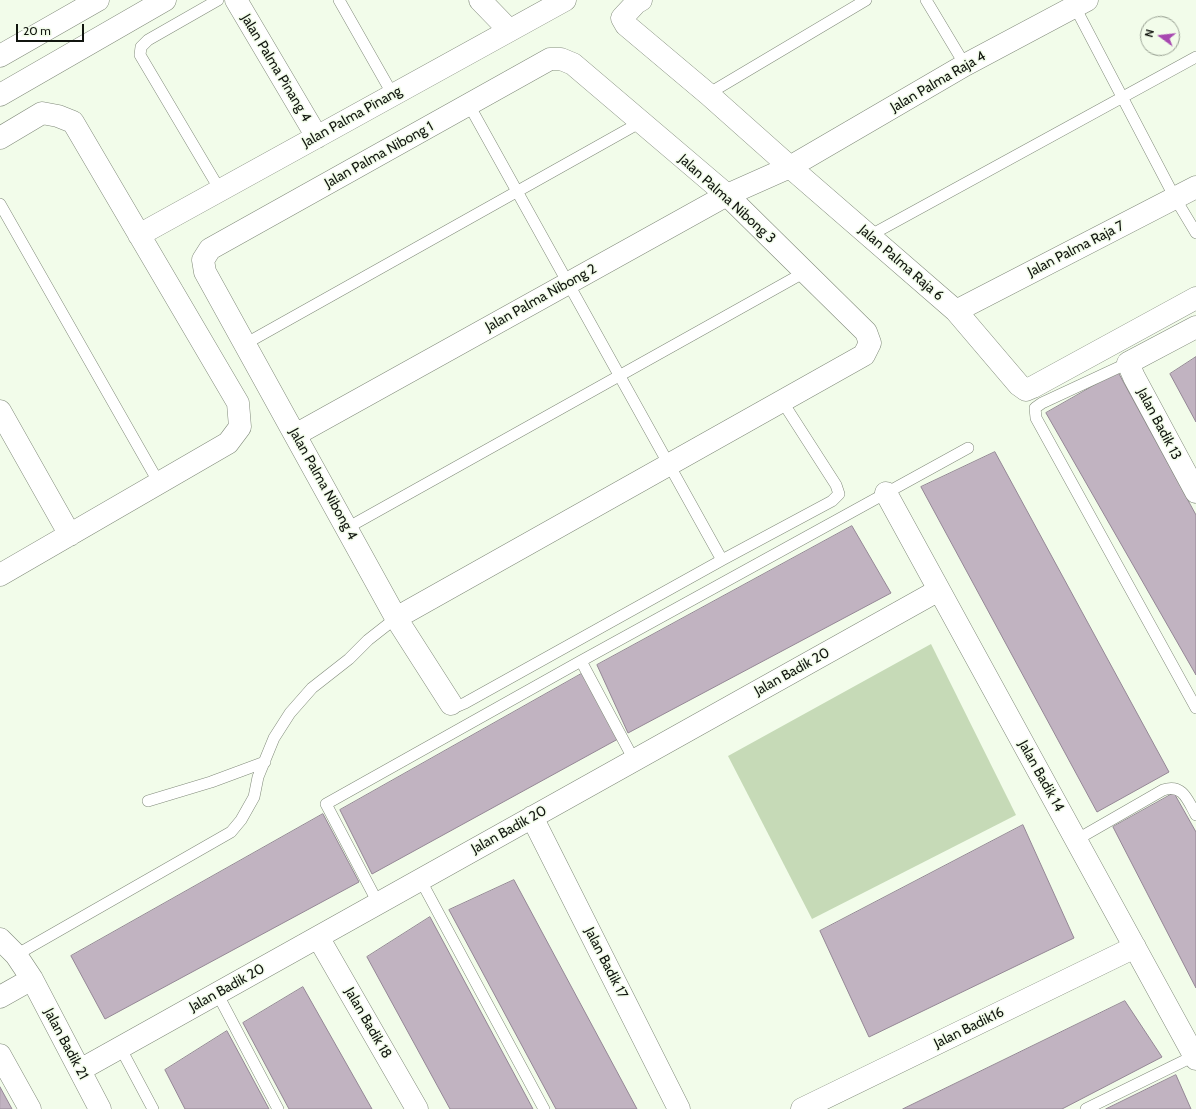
<!DOCTYPE html>
<style>
body{margin:0}
#map{position:relative;width:1196px;height:1109px;overflow:hidden;background:#f2fcea;font-family:Cabin,sans-serif}
canvas{display:block}
.north{position:absolute;left:1140px;top:16px;width:40px;height:40px;box-sizing:border-box;background:#f2fcea;border:1px solid #98a092;border-radius:50%;rotate:285deg;font-size:11px;font-weight:700;line-height:16px;text-align:center;color:#11150f}
.north::after{content:'';display:block;margin:auto;width:14px;height:18px;background:#a748b0;clip-path:polygon(50% 0,100% 100%,50% 72%,0 100%)}
.scale{position:absolute;left:16px;top:24px;width:68px;height:18px;box-sizing:border-box;border:2px solid #11150f;border-top:0;padding-left:5px;font-size:12px;line-height:14px;white-space:nowrap;color:#11150f;-webkit-text-stroke:3px #f2fcea;paint-order:stroke}
</style>
<div id="map">
<canvas width="1196" height="1109"></canvas>
<div class="north">N</div>
<div class="scale">20 m</div>
</div>
<script>
const context = document.querySelector('canvas').getContext('2d');
context.lineJoin = 'round';
function fillPath(path, color) { context.fillStyle = color; context.fill(path, 'evenodd'); }
function strokePath(path, color, width, dash) { context.strokeStyle = color; context.lineWidth = width; context.lineCap = dash ? 'butt' : 'round'; context.setLineDash(dash || []); context.stroke(path); }
function write(font, color, halo, rows, align = 'center') {
  context.font = font + ' Cabin,sans-serif'; context.lineWidth = 3; context.setLineDash([]); context.textBaseline = 'middle'; context.strokeStyle = halo; context.fillStyle = color; for (const [text, x, y, turn = 0] of rows) {
    context.save(); context.translate(x, y); context.rotate((+turn || 0) * Math.PI / 180); context.textAlign = isNaN(turn) ? turn : align; if (halo) context.strokeText(text, 0, 0); context.fillText(text, 0, 0); context.restore();
  }
}
const green = new Path2D(`
 M 931,644 L 1016,815 L 812,919 L 728,756 Z`);
const building = new Path2D(`
 M 1196,357 L 1196,422 L 1170,374 Z
 M 1118,372 L 1196,515 L 1196,675 L 1046,413 Z
 M 995,452 L 1169,772 L 1097,812 L 921,487 Z
 M 852,526 L 891,593 L 628,733 L 597,665 Z
 M 583,673 L 618,739 L 372,874 L 340,810 Z
 M 1174,793 L 1196,832 L 1196,988 L 1113,827 Z
 M 323,814 L 359,882 L 105,1019 L 71,956 Z
 M 1023,825 L 1074,938 L 869,1037 L 820,931 Z
 M 514,880 L 637,1109 L 556,1109 L 449,910 Z
 M 430,917 L 533,1109 L 450,1109 L 367,957 Z
 M 303,987 L 372,1109 L 289,1109 L 243,1023 Z
 M 1125,1001 L 1162,1057 L 1062,1109 L 903,1109 Z
 M 227,1031 L 269,1109 L 185,1109 L 165,1070 Z
 M 1176,1075 L 1191,1109 L 1106,1109 Z
 M 0,1087 L 12,1109 L 0,1109 Z`);
const lane = new Path2D(`
 M 218,0 L 148,40 L 141,47 L 140,55 L 220,190
 M 339,0 L 393,95
 M 926,0 L 965,65
 M 1075,7 L 1175,198 L 1196,233
 M 708,94 L 866,0
 M 0,204 L 159,483
 M 869,236 L 1196,57
 M 245,344 L 641,122
 M 1128,363 L 1042,403 L 1035,408 L 1036,418 L 1196,708
 M 347,528 L 805,272
 M 722,560 L 832,501 L 839,494 L 836,485 L 782,401
 M 581,661 L 634,760
 M 451,704 L 458,706 L 465,703 L 722,560 L 469,105
 M 148,801 L 211,782 L 265,762
 M 1076,840 L 1163,790 C 1183,783 1188,801 1196,815
 M 420,879 L 544,1109
 M 378,903 L 326,804 L 581,661 L 968,448
 M 16,955 L 231,832 L 241,820 L 254,797 L 258,777 L 274,738 L 290,713 L 312,688 L 349,659 L 368,640 L 396,618
 M 217,993 L 278,1109
 M 120,1047 L 153,1109
 M 1086,1109 L 1194,1056`);
const street = new Path2D(`
 M 236,0 L 317,137
 M 480,0 L 509,30
 M 641,0 L 636,3 L 622,18 L 626,25 L 708,94 L 790,167 L 956,311 L 1019,385 L 1026,390 L 1033,387 L 1196,298
 M 0,138 L 42,113 L 58,116 L 73,122 L 238,403 L 240,427 L 228,443 L 0,575
 M 139,235 L 565,0
 M 956,311 L 1196,187
 M 1196,327 L 1128,363 L 1134,377 L 1196,492
 M 0,411 L 70,535
 M 295,435 L 727,195 L 790,167 L 965,65 L 1087,0
 M 886,493 L 1196,1059
 M 396,618 L 864,355 L 870,343 L 866,332 L 727,195 L 573,64 L 561,59 L 550,59 L 210,249 L 203,260 L 205,272 L 396,618 L 451,704
 M 532,817 L 679,1109
 M 318,937 L 417,1109
 M 0,939 L 16,955 L 32,979 L 100,1109
 M 0,997 L 32,979
 M 0,1055 L 30,1109
 M 80,1070 L 939,590
 M 802,1109 L 1135,947`);
const secondary = new Path2D(`
 M 0,56 L 98,0
 M 0,95 L 165,0`);
const streetNames = [
 ["Jalan Palma Pinang 4",276,68,59],
 ["Jalan Palma Raja 4",938,82,-30],
 ["Jalan Palma Pinang",352,117,-29],
 ["Jalan Palma Nibong 1",379,155,-29],
 ["Jalan Palma Nibong 3",727,199,42],
 ["Jalan Palma Raja 7",1076,249,-27],
 ["Jalan Palma Raja 6",901,263,41],
 ["Jalan Palma Nibong 2",541,298,-29],
 ["Jalan Badik 13",1159,424,62],
 ["Jalan Palma Nibong 4",323,484,61],
 ["Jalan Badik 20",792,672,-29],
 ["Jalan Badik 14",1041,776,61],
 ["Jalan Badik 20",509,830,-29],
 ["Jalan Badik 17",606,963,63],
 ["Jalan Badik 20",227,988,-29],
 ["Jalan Badik 18",368,1023,60],
 ["Jalan Badik16",969,1028,-26],
 ["Jalan Badik 21",66,1044,62]
];
fillPath(green, '#c6dab7');
fillPath(building, '#c1b3c1');
strokePath(building, '#948795', 1);
strokePath(lane, '#808a7a', 12);
strokePath(street, '#808a7a', 23);
strokePath(secondary, '#808a7a', 23);
strokePath(lane, '#fff', 11);
strokePath(street, '#fff', 22);
strokePath(secondary, '#fff', 22);
write('14px', '#11150f', '#f2fcea', streetNames);
</script>
